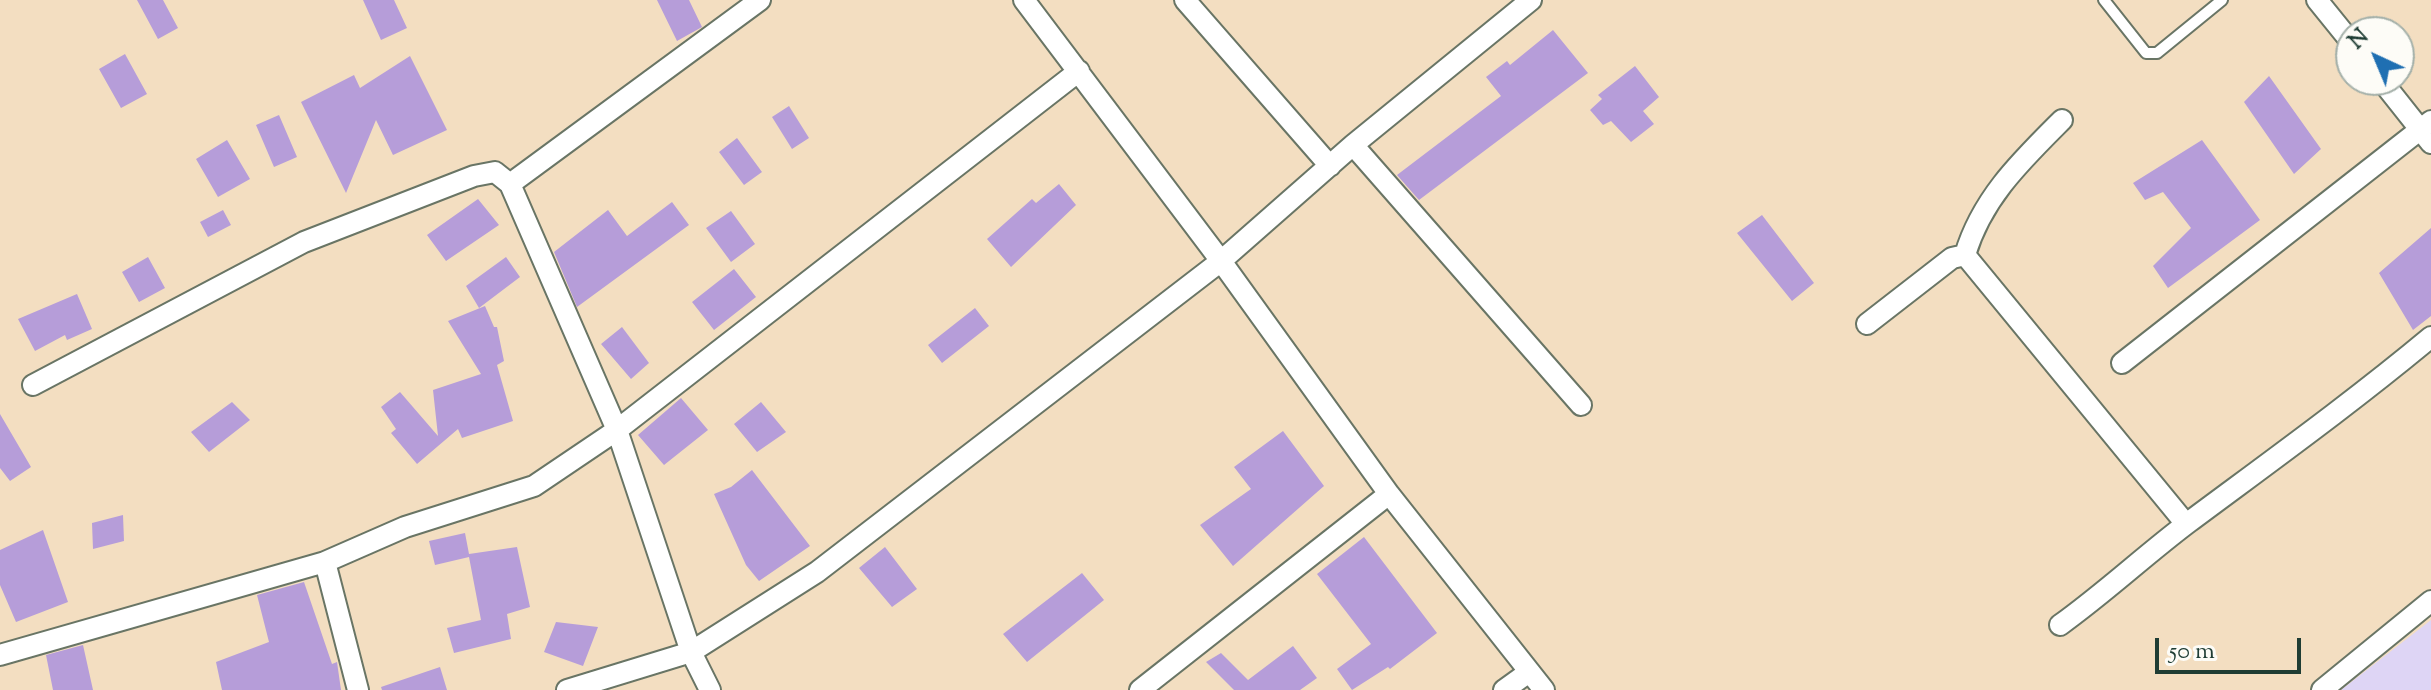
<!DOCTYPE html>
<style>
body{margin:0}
#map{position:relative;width:2431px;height:690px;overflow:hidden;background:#f3dec1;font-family:"Sorts Mill Goudy",serif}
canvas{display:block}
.north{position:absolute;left:2335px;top:16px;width:80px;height:80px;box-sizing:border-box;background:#fdfcf7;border:2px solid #a4b0a9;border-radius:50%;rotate:316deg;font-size:22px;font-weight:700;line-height:32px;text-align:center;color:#1f3d34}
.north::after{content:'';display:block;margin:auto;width:28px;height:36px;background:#1f6fb2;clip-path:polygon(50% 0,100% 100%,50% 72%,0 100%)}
.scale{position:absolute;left:2155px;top:638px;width:146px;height:36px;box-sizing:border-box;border:4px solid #1f3d34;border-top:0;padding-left:10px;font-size:24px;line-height:28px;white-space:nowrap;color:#1f3d34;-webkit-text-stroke:6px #fdfcf7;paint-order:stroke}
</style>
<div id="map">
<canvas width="2431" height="690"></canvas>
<div class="north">N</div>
<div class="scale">50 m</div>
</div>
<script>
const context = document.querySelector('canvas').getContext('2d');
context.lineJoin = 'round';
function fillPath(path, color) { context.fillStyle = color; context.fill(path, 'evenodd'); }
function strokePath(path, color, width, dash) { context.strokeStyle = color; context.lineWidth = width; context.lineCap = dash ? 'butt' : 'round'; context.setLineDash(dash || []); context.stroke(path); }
const built = new Path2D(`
 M 2431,620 L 2431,690 L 2341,690 Z`);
const building = new Path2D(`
 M 137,0 L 163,0 L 178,28 L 158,39 Z
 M 363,0 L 394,0 L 407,28 L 381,40 Z
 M 657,0 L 689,0 L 702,27 L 677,41 Z
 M 1553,30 L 1588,73 L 1419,200 L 1397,175 L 1501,96 L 1486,77 L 1507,61 L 1510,65 Z
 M 125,54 L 147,94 L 121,108 L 99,69 Z
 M 410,56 L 447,130 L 393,155 L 376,120 L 346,193 L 301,102 L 354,75 L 360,88 Z
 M 1635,66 L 1659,97 L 1643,111 L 1654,124 L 1631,142 L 1611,121 L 1603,125 L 1590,110 L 1602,99 L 1598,95 Z
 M 2269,76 L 2321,149 L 2294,174 L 2244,102 Z
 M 789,106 L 809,138 L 792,149 L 772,117 Z
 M 279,115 L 297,157 L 274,167 L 256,125 Z
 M 737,138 L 762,172 L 744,185 L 719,152 Z
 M 227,140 L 250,179 L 218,197 L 196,159 Z
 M 2202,140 L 2260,220 L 2168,288 L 2153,266 L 2191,228 L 2163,192 L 2145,200 L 2133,183 Z
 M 1059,184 L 1076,205 L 1011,267 L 987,239 L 1032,199 L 1036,203 Z
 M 478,199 L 499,225 L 446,261 L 427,235 Z
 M 672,202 L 689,225 L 577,307 L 554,252 L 608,210 L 627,236 Z
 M 223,210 L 231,225 L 208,237 L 200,222 Z
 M 731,211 L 755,244 L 731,262 L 706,228 Z
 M 1762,215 L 1814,283 L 1792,301 L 1737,233 Z
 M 2431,228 L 2431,316 L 2413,330 L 2379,273 Z
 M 148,257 L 165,288 L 139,302 L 122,272 Z
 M 506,257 L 520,277 L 479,308 L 466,286 Z
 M 734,269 L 756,297 L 714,330 L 692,302 Z
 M 77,294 L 92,329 L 67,340 L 65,335 L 35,351 L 18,319 Z
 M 485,306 L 494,327 L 497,327 L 504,361 L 497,365 L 513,421 L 462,438 L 458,429 L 417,464 L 391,433 L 396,429 L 381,407 L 400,392 L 438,436 L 433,390 L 481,374 L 448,321 Z
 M 975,308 L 989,326 L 942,363 L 928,345 Z
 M 622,327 L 649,363 L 631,379 L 601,344 Z
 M 681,398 L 708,430 L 664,465 L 638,435 Z
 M 232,402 L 250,420 L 209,452 L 191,432 Z
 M 761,402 L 786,432 L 757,452 L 734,424 Z
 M 0,414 L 31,467 L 10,481 L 0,468 Z
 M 1283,431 L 1324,486 L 1233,566 L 1200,525 L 1251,489 L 1234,467 Z
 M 752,470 L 810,546 L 759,581 L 746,565 L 714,494 L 731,487 Z
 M 123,515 L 124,541 L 93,549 L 92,523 Z
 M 43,530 L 68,602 L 16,622 L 0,585 L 0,550 Z
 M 465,533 L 469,554 L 517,547 L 530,607 L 507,614 L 511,639 L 454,653 L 447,628 L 481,620 L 469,557 L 435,565 L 429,541 Z
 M 1364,537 L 1437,633 L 1390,669 L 1388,667 L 1352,690 L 1337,669 L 1371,644 L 1317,574 Z
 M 885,547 L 917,589 L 892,607 L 859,568 Z
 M 1082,573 L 1104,600 L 1027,662 L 1003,634 Z
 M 304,582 L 332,664 L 337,662 L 341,690 L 222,690 L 216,662 L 269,642 L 257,595 Z
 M 556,622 L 598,627 L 583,666 L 544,652 Z
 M 83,645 L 93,690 L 53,690 L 46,655 Z
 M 1293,646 L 1317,678 L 1300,690 L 1234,690 L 1206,662 L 1221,653 L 1248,680 Z
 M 440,667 L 447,690 L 382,690 L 381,687 Z`);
const lane = new Path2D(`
 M 2104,0 L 2146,53 L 2157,53 L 2222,0`);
const street = new Path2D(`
 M 1024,0 L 1221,261 L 1389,494 L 1544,690
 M 1185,0 L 1330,166
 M 2317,0 L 2351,42
 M 2381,80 L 2431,143
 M 1353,145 L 1581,405
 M 510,184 L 760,0
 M 1965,255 C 1982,198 2021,161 2062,120
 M 1867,324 L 1952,258 L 1965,255 L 2186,524
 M 2122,363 L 2431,121
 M 33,385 L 304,242 L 474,176 L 495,172 L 510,184 L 617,430 L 691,652 L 710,690
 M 325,562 L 405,527 L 534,486 L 617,430 L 1079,71
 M 2060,625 C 2106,592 2145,555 2189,522 C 2271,461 2353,402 2431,337
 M 0,655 L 325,562 L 358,690
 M 567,690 L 691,652 L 817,572 L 1221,261 L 1353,145 L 1531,0
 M 1140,690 L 1389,494
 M 1504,690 L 1529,672
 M 2322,690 L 2431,601`);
fillPath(built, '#ded5f5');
fillPath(building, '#b69dd9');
strokePath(lane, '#697565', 14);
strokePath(street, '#697565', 24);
strokePath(lane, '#fff', 10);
strokePath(street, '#fff', 20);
</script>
